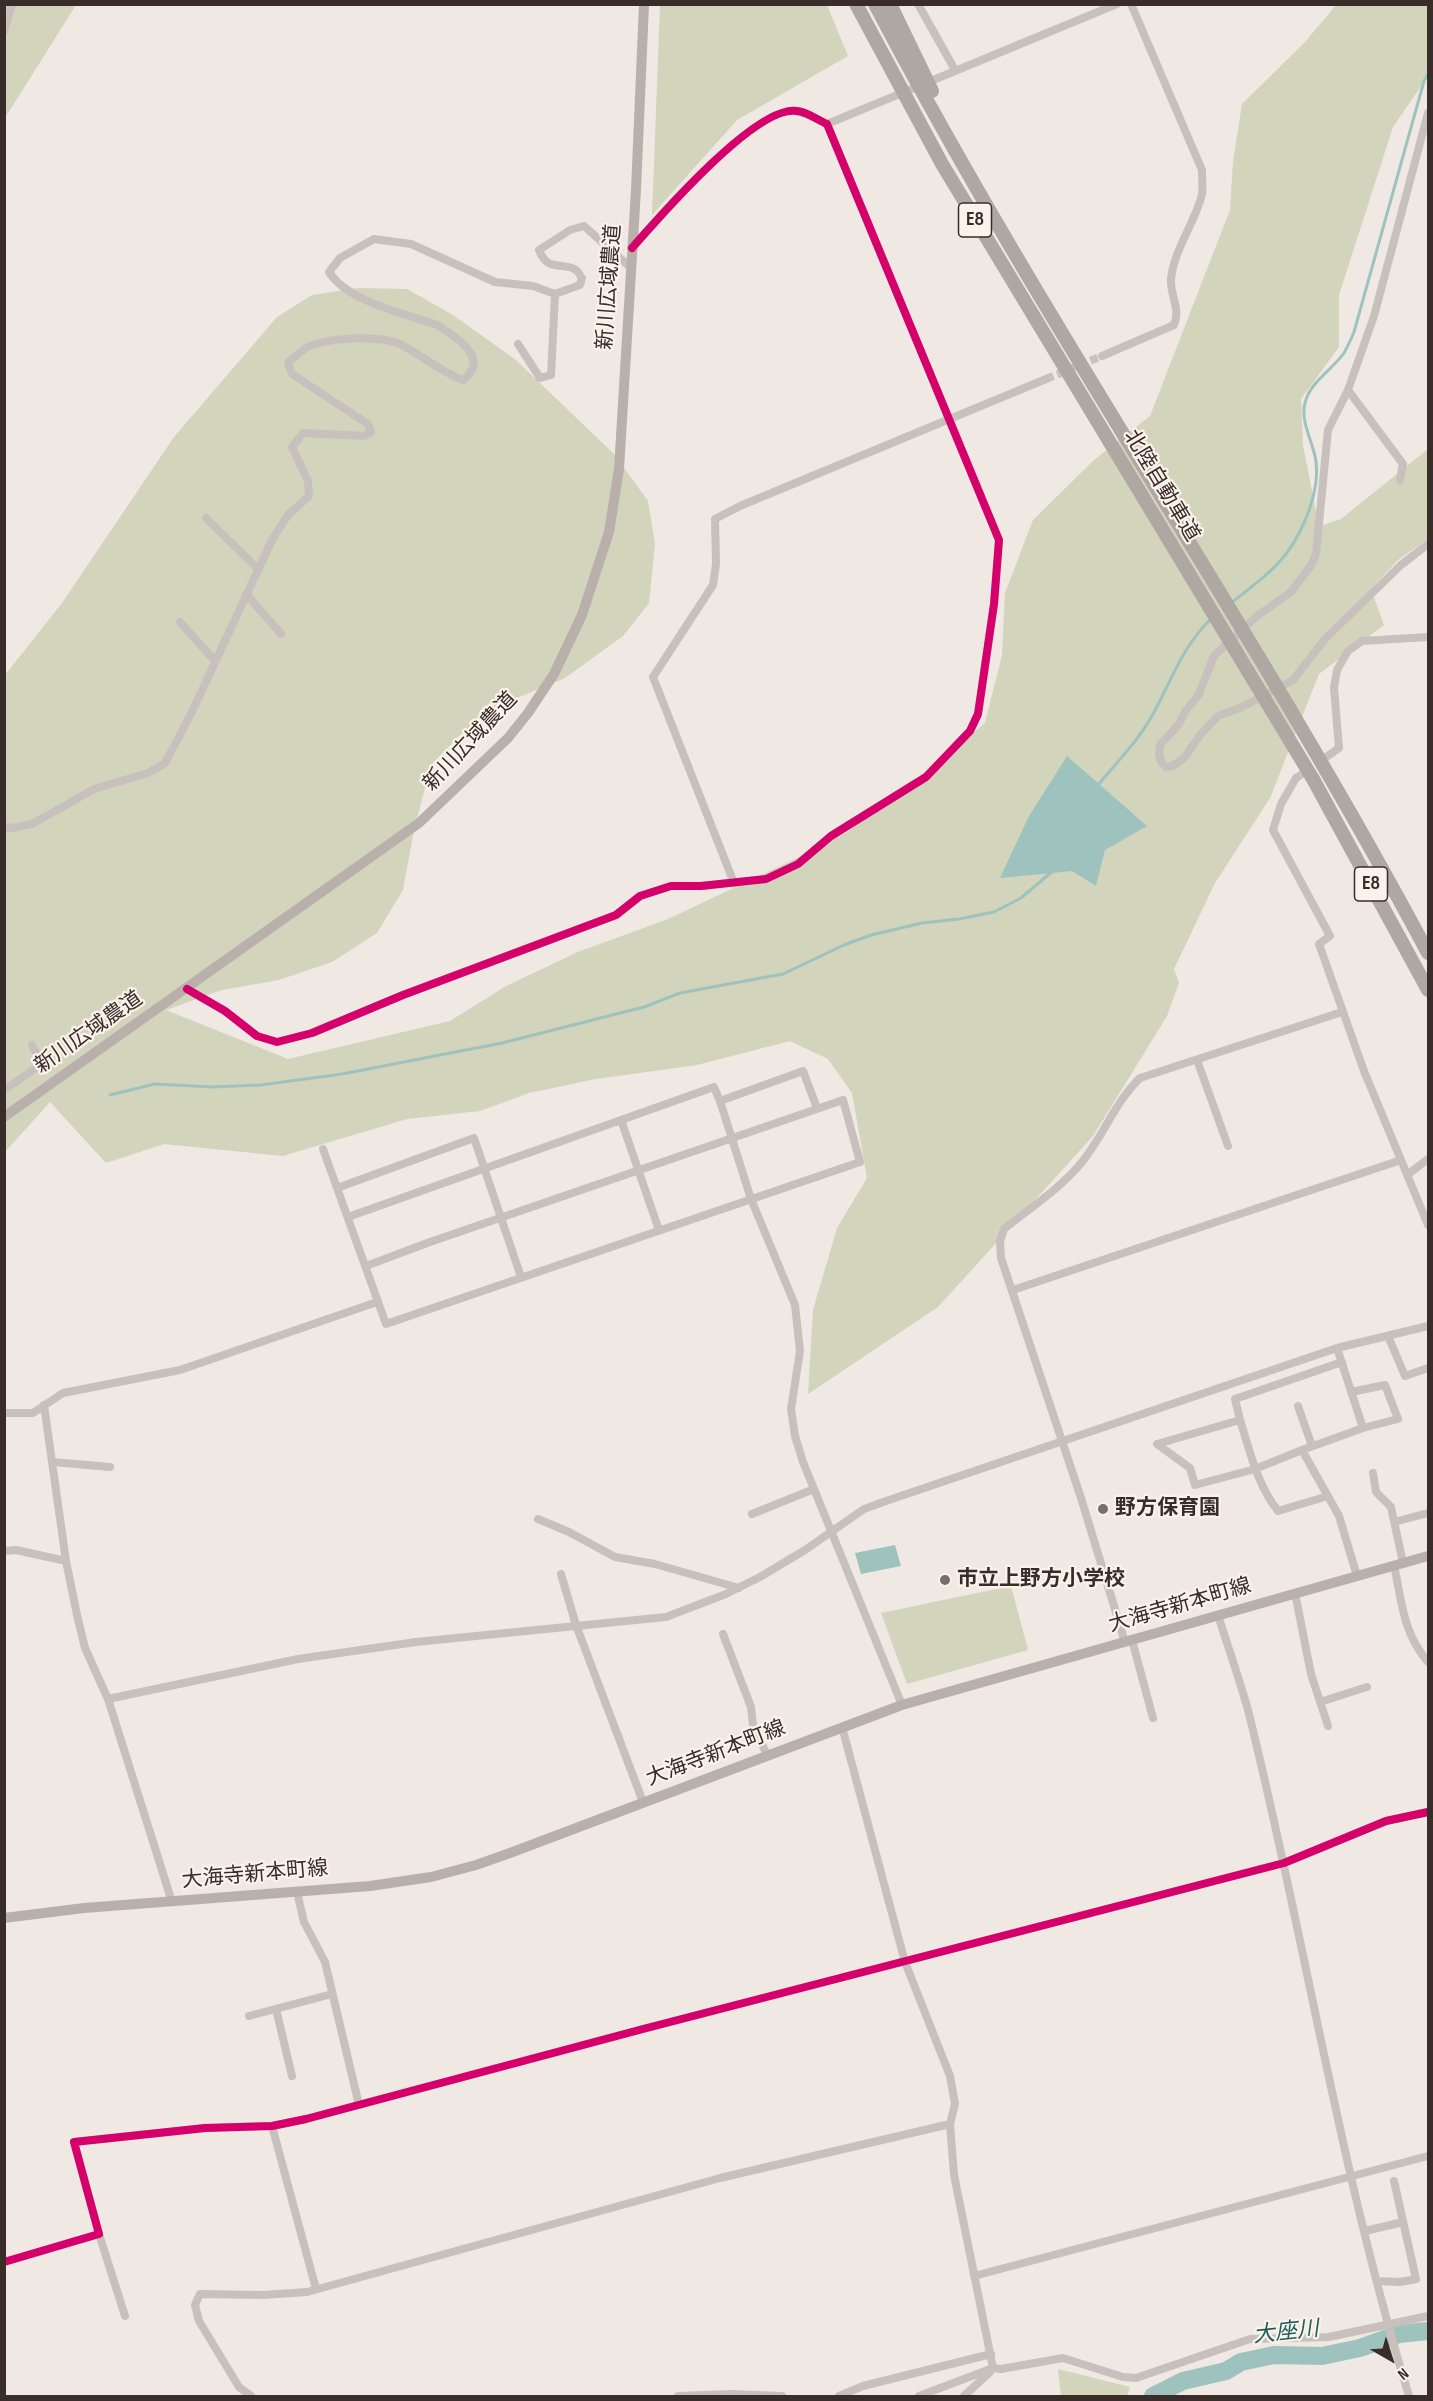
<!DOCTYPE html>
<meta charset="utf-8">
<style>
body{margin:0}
#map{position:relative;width:1433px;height:2401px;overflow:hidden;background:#efe8e3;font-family:"Sofia Sans Condensed",sans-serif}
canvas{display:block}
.frame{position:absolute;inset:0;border:6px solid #3a2c29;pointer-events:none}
.north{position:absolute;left:1361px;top:2329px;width:60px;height:60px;-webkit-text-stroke:4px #fbf2eb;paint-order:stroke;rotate:141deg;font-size:16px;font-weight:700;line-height:24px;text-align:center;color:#3a2c29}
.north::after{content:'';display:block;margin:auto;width:21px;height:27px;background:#3a2c29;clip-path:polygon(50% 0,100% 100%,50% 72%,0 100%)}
</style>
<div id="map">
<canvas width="1433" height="2401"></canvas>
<div class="frame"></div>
<div class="north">N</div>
</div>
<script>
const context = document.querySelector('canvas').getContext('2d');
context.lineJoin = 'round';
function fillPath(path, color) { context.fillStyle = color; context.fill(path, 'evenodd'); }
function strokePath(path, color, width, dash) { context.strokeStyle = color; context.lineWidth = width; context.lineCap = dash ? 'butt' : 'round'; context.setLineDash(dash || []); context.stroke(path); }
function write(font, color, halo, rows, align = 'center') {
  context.font = font + ' "Sofia Sans Condensed","Noto Sans JP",sans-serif'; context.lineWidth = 4.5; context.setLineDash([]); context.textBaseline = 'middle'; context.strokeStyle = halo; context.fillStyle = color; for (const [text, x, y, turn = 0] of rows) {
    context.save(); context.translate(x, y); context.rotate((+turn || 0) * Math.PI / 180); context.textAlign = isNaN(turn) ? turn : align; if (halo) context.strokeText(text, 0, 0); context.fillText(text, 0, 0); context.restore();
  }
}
const green = new Path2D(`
 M 5,5 L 76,5 L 5,118 Z
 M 660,5 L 827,5 L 848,56 L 737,120 L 652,215 Z
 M 1336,5 L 1428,5 L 1428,76 L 1393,127 L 1339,295 L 1339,347 L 1301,399 L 1303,445 L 1316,512 L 1317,527 L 1341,519 L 1428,449 L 1428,539 L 1398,560 L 1371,589 L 1384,625 L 1319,674 L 1270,798 L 1215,883 L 1174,969 L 1179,983 L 1167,1016 L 1093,1136 L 938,1307 L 808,1394 L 813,1310 L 837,1228 L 867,1178 L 852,1093 L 828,1059 L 790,1041 L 697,1065 L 596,1079 L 529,1093 L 480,1111 L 407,1119 L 283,1156 L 164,1144 L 106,1163 L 50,1102 L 5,1152 L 5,675 L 62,603 L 174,437 L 277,317 L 312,295 L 358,288 L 407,289 L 453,315 L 516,360 L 614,454 L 648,501 L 655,544 L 649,603 L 623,636 L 565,678 L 505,703 L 460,735 L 431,765 L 414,830 L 403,890 L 377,933 L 332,962 L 279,980 L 222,990 L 166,1010 L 288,1059 L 450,1021 L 506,986 L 578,952 L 668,919 L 797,858 L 847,832 L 893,799 L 985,723 L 1002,655 L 1005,593 L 1033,520 L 1094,460 L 1150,416 L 1230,210 L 1233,162 L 1242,104 L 1305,42 Z
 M 1011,1586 L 1028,1650 L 907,1684 L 881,1613 Z
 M 1058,2369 L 1130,2387 L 1127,2396 L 1061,2396 Z`);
const water = new Path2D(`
 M 1067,756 L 1147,826 L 1105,850 L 1096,886 L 1072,871 L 1000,878 L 1029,816 Z
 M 895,1545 L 901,1566 L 861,1574 L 855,1553 Z`);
const stream = new Path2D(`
 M 1231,603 C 1250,588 1271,573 1286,554 C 1304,530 1320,491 1316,461 C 1313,442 1300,421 1305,403 C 1310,382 1332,370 1344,353 C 1348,346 1351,339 1354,332 L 1424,81 L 1428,74
 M 1098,785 C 1117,762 1137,742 1152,716 C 1171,682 1182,646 1212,618
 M 110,1095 L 155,1084 L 212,1087 L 261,1085 L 342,1074 L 502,1043 L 644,1007 L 680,993 L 783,974 L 844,945 L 871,935 L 922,923 L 959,919 L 994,912 L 1021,898 L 1054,870`);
const river = new Path2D(`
 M 1153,2396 L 1183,2381 L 1226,2371 L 1241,2362 L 1274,2355 L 1322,2356 L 1360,2348 L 1399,2334 L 1428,2331`);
const streetTunnel = new Path2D(`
 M 1046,379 L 1102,356
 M 1296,778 L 1332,753`);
const street = new Path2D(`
 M 918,4 L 955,70
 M 4,31 L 12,4
 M 1428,113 L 1374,316 L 1348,390 L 1328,430 L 1316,554 L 1312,564 L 1291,592 L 1257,616 L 1214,656 L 1198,696 L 1186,710 L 1179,724 L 1160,745 L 1159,755 L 1162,763 L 1166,767 L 1173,766 L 1185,757 L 1200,735 L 1218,716 L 1242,707 L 1293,680 L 1325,639 L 1401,565 L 1428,544
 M 827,124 L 1117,4
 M 518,344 L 540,378 L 551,375 L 555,294
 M 1102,356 L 1174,325 C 1181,309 1170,296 1171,279 C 1174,249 1196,221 1202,194 C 1203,187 1202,178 1202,170 L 1131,4
 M 1348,390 L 1403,464 L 1400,480
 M 206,518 L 258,569
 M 246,594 L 281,634
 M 180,622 L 215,661
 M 1332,753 L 1339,748 L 1334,688 L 1337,670 L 1348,651 L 1362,641 L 1428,637
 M 1296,778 L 1281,804 L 1273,830 L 1330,936 L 1319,944 L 1364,1071 L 1428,1225
 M 4,827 L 12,828 L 32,824 L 94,789 L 148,773 L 165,763 L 191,714 L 273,538 L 288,515 L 309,496 L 308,481 L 292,447 L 303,433 L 364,436 L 371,432 L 368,424 L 292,374 L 288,363 C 295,357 302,349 310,346 C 332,337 381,335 402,345 C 423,356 441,372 463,380 C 491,358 456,337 437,325 C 404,313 348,302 329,272 L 340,258 L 374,239 L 411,244 L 495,282 L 533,286 L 555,294 L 580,285 L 582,278 C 580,276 579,272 576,270 C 561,261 548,273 539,250 L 570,230 L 584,226 L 631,268
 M 734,883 L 653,677 L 713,585 L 716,564 L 715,519 L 740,506 L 1046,379
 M 187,989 L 225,1011 L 257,1036 L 277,1042 L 312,1033 L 403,995 L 616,915 L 640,896 L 671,886 L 701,886 L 766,879 L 798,864 L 831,836 L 926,777 L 970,731 L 978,714 L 994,604 L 999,540 L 827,124 C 818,120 807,112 797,111 C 757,104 659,217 632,248
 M 1197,1060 L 1228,1146
 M 4,1090 L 42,1064 L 32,1045
 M 720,1101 L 803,1071 L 817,1108
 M 621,1120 L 659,1230
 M 323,1149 L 386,1324 L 860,1162 L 843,1100 L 430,1242 L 366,1266
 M 1407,1175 L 1428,1159
 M 337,1188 L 474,1138 L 521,1277
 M 348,1217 L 714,1087 L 720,1101 L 751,1199 L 795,1305 L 800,1351 L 791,1409 L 795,1436 L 803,1462 L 902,1705
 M 1013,1290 L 1401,1160
 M 1388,1336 L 1405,1376 L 1428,1368
 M 1337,1348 L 1363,1428 L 1302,1450 L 1339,1516 L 1357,1576
 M 1351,1392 L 1385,1385 L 1398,1419 L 1363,1428
 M 44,1405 L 66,1561 L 77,1615 L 85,1648 L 108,1699 L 172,1902
 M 1298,1406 L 1312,1446
 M 4,1413 L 33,1413 L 63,1393 L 180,1370 L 377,1302
 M 1240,1420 C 1250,1451 1257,1485 1278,1511 L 1328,1496
 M 1302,1450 L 1255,1469 L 1195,1485 L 1190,1468 L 1157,1444 L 1240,1420 L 1235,1399 L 1342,1362
 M 52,1462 L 110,1467
 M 1373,1473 L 1376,1492 L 1391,1507 L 1403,1563
 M 752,1514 L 814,1489
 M 538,1519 L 569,1532 L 615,1557 L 655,1564 L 739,1588
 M 1394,1522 L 1428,1513
 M 4,1551 L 16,1550 L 66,1561
 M 1394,1565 C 1402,1603 1403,1633 1428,1662
 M 561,1574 L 576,1625 L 643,1802
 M 1295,1593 L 1311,1674 L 1328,1726
 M 1218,1615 C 1228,1647 1239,1678 1248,1710 C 1305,1938 1340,2172 1409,2396
 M 723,1634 L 751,1707 L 753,1725 L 767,1755
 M 1132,1640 L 1153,1718
 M 1125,1642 L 1081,1498 L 1001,1258 L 1000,1241 L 1004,1229 C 1030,1208 1061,1188 1082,1162 C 1103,1136 1116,1101 1140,1078 L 1342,1012
 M 108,1699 L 298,1659 L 416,1642 L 666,1617 L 726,1594 L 760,1577 L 805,1550 L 864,1509 L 886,1501 L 1337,1348 L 1428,1326
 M 1320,1702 L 1367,1687
 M 842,1727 L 905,1962 L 950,2076 L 955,2104 L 950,2124 L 954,2175 L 993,2368
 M 297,1892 L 304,1922 L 325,1962 L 359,2105
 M 276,2009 L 292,2076
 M 249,2016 L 332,1994
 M 272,2126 L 316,2289
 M 1365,2231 L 1403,2222
 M 99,2234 L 125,2316
 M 4,2262 L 99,2234 L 74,2142 L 205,2128 L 272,2126 L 306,2119 L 643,2029 L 1284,1863 L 1386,1821 L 1428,1812
 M 974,2276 L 1428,2156
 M 1377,2281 L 1400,2282 L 1416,2279 L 1394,2181
 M 251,2396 L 239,2387 L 199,2321 L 195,2305 L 200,2294 L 263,2295 L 307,2292 L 720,2178 L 950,2124
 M 678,2396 L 731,2394 L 782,2396
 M 839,2396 L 863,2386 L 991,2354
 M 919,2396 L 993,2368 L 1001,2369 L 1063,2358 L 1123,2377 L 1136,2378 L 1250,2339 L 1329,2337 L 1428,2316
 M 964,2396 L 990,2372`);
const secondary = new Path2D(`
 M 4,1117 L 419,823 L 508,738 L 528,713 L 554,674 L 582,615 L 609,532 L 619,469 L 636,190 L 644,4
 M 4,1918 L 84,1908 L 370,1886 L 431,1877 L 476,1865 L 510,1853 L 902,1705 L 1428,1556`);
const highway = new Path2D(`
 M 856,4 L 942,164 L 1313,779 L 1428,990
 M 875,4 C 1045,329 1256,630 1428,953
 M 890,4 L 932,91`);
const cycleway = new Path2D(`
 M 187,989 L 225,1011 L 257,1036 L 277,1042 L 312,1033 L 403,995 L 616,915 L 640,896 L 671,886 L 701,886 L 766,879 L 798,864 L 831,836 L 926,777 L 970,731 L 978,714 L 994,604 L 999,540 L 827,124 C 818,120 807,112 797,111 C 757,104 659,217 632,248
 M 4,2262 L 99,2234 L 74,2142 L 205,2128 L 272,2126 L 306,2119 L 643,2029 L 1284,1863 L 1386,1821 L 1428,1812`);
const markers = [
 [1103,1509,6,"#796e6a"],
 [945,1580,6,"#796e6a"]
];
const shields = [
 [975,220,33],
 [1371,884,33]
];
const shieldNames = [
 ["E8",975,220],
 ["E8",1371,884]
];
const streetNames = [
 ["新川広域農道",610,287,-86],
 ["北陸自動車道",1161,486,59],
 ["新川広域農道",471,742,-47],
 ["新川広域農道",89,1033,-35],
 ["大海寺新本町線",1180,1606,-16],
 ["大海寺新本町線",716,1754,-21],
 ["大海寺新本町線",255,1875,-5]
];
const poiNames = [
 ["野方保育園",1115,1509],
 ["市立上野方小学校",957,1580]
];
const waterNames = [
 ["大座川",1286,2333,-6]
];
fillPath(green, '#d3d4bc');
fillPath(water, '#9ec3be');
strokePath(stream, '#9ec3be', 3);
strokePath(river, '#9ec3be', 18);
strokePath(streetTunnel, '#cbc2be', 8, [8, 4]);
strokePath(street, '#c8c0bc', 8);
strokePath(secondary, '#b9b0ac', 10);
strokePath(highway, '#aea7a2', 14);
strokePath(cycleway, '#d6006c', 8);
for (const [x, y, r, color] of markers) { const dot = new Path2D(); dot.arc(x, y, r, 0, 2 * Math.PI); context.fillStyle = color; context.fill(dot); strokePath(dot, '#fbf2eb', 2); }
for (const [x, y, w] of shields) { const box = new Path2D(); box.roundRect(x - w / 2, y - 17, w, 34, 4.5); context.fillStyle = '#fbf2eb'; context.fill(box); strokePath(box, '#3a2c29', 1.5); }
write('bold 20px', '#3a2c29', null, shieldNames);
write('21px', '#3a2c29', '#fbf2eb', streetNames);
write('bold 21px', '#3a2c29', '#fbf2eb', poiNames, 'left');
write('italic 22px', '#1c5e5a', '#fbf2eb', waterNames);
</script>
